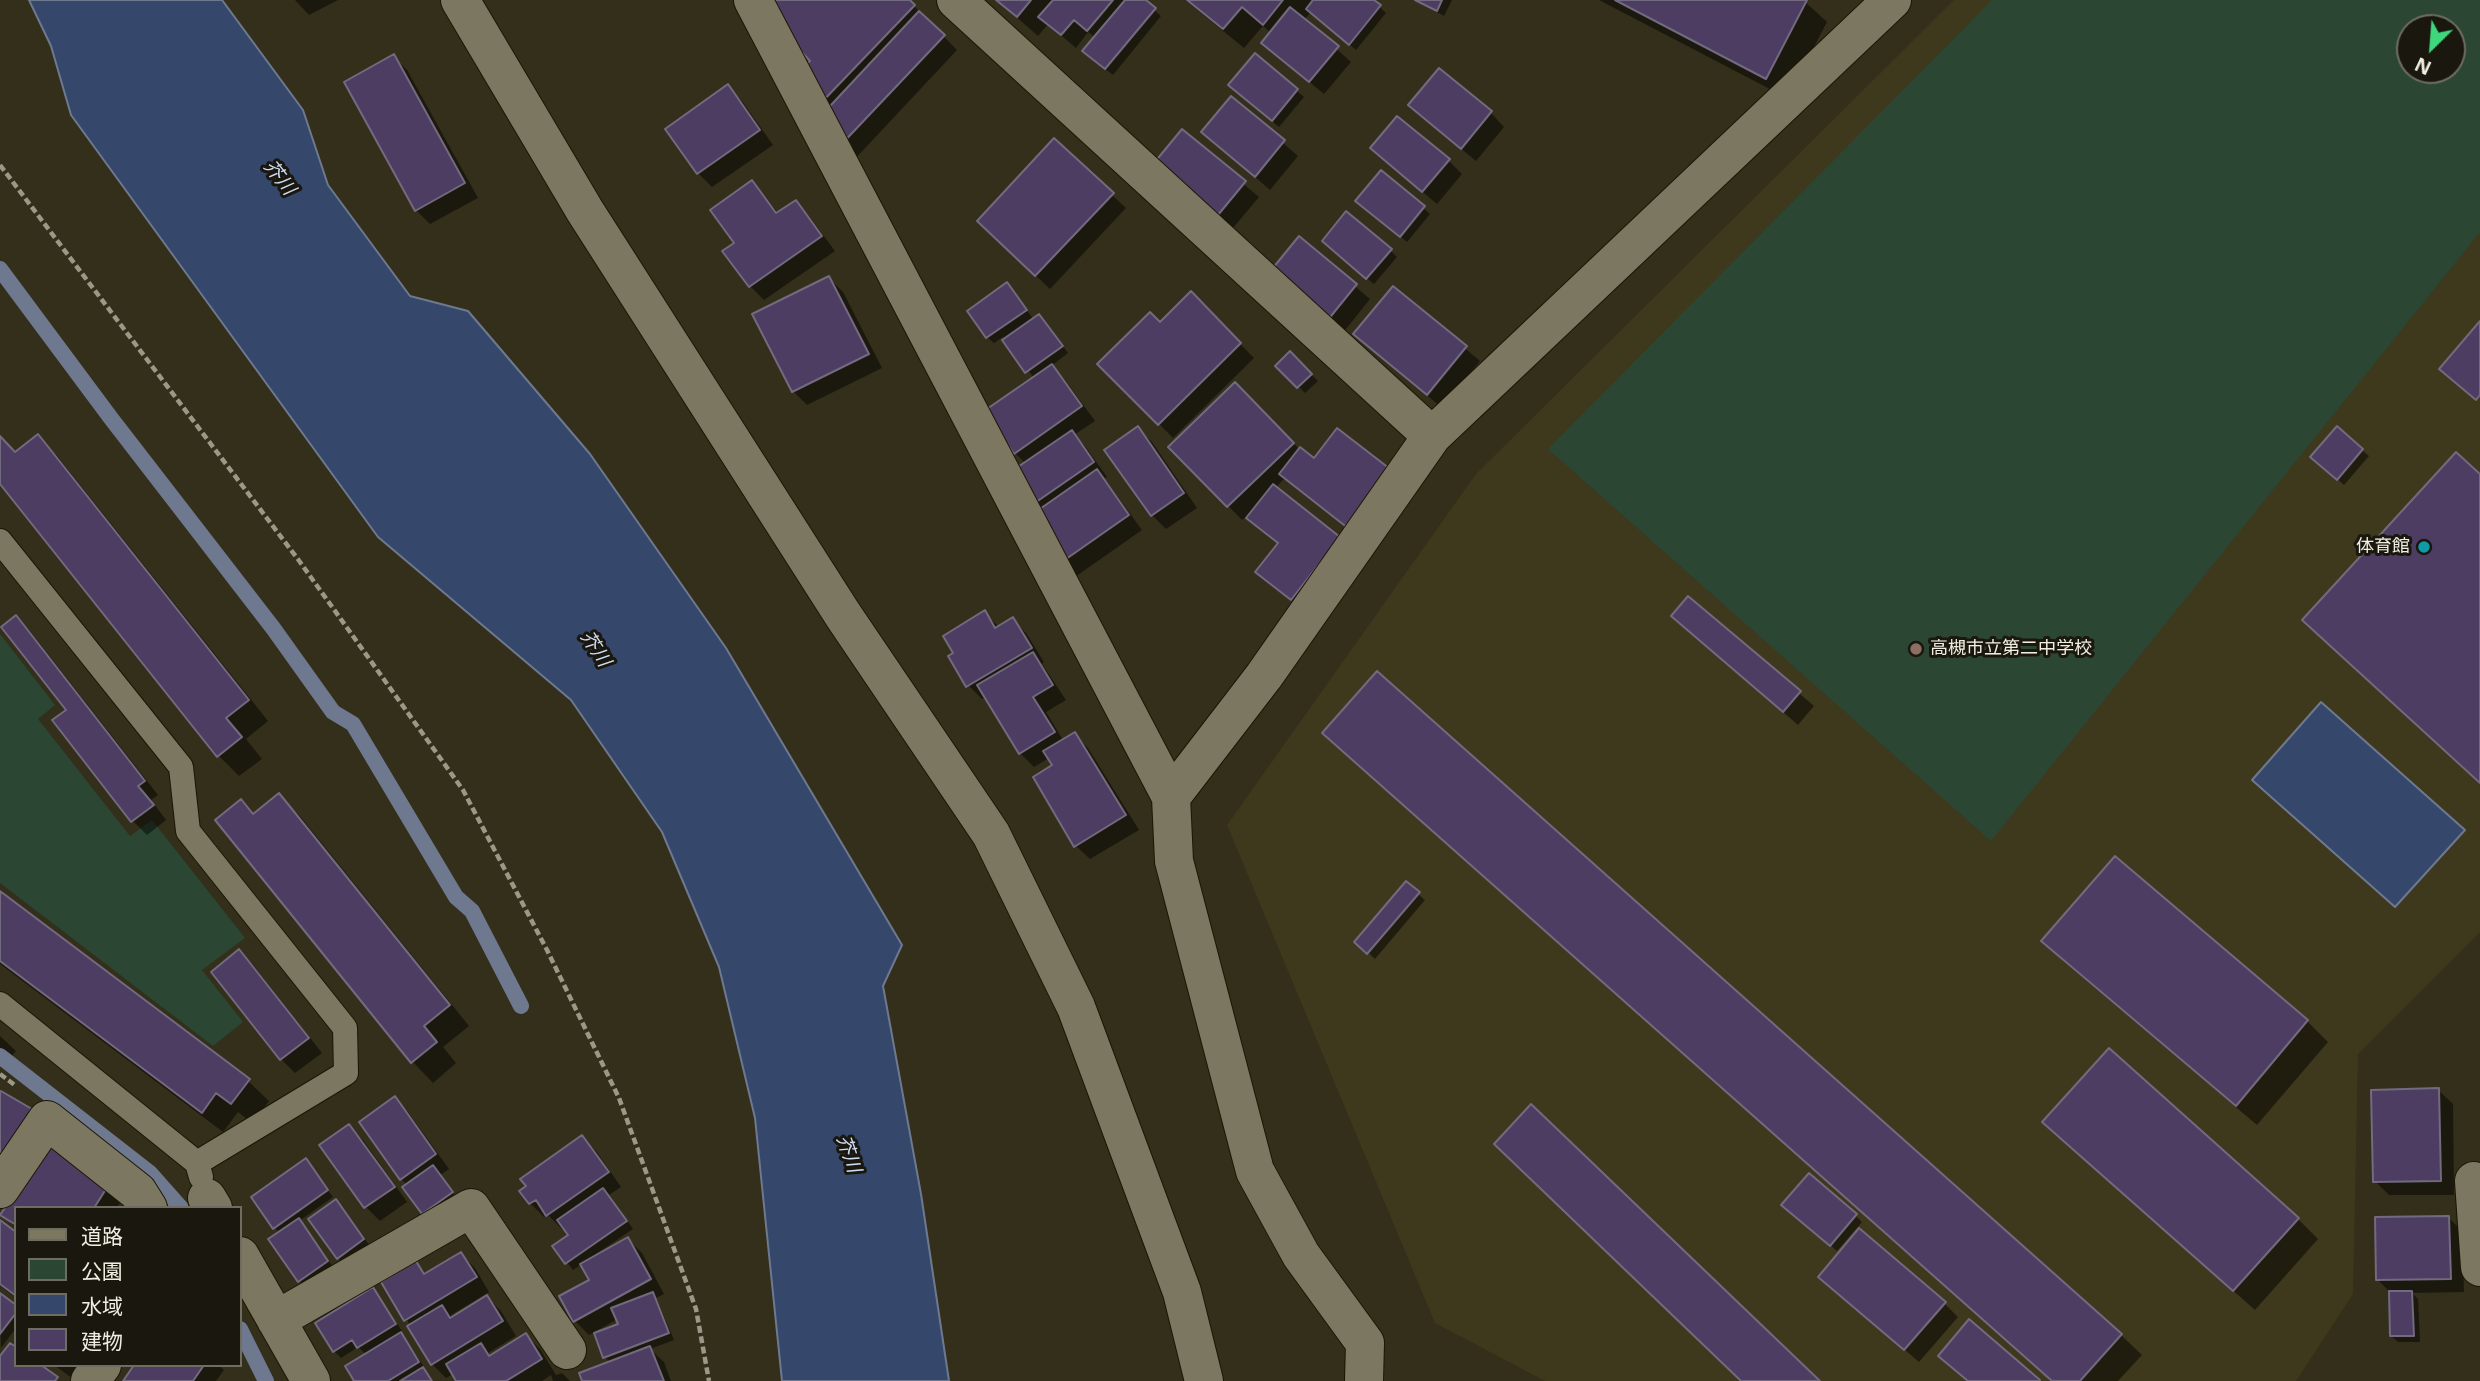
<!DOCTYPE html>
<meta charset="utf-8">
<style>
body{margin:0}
#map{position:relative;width:2480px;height:1381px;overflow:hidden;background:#332f1a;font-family:"Open Sans","Noto Sans JP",sans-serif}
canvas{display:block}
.legend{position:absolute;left:14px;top:1206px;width:228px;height:161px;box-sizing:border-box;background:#19170e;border:2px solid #6f6d62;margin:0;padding:9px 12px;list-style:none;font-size:21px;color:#f0eee1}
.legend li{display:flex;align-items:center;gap:14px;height:35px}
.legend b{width:35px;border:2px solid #6f6d62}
.north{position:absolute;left:2396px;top:14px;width:70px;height:70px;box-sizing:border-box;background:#19170e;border:2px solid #6f6d62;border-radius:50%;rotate:205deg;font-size:19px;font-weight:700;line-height:28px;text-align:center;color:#f0eee1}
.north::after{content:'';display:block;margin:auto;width:24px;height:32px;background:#3ed77d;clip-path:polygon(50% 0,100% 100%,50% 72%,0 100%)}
</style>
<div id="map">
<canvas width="2480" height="1381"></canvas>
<ul class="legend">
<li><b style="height:9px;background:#7c7761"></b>道路</li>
<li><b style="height:19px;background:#2b4633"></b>公園</li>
<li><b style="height:19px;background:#36476c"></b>水域</li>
<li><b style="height:19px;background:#4e3d63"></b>建物</li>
</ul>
<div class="north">N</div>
</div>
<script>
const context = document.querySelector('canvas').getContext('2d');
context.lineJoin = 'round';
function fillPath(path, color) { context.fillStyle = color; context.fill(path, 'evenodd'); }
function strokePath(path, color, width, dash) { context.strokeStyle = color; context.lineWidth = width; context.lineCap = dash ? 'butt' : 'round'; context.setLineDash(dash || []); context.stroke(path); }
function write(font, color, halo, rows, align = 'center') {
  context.font = font + ' "Open Sans","Noto Sans JP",sans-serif'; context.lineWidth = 6; context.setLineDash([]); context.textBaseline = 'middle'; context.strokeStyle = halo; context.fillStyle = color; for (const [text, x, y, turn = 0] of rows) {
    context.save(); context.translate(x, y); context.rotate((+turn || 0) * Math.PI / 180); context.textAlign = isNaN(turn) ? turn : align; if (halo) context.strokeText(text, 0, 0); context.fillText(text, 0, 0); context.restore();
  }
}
const built = new Path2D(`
 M 1954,0 L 2480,0 L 2480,932 L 2358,1054 L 2353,1294 L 2296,1381 L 1545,1381 L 1435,1323 L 1227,825 L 1476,474 ZM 2410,28 L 2452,28 L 2452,70 L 2410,70 Z`);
const green = new Path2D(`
 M 1992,0 L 2480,0 L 2480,232 L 1991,841 L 1548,449 ZM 2410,28 L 2452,28 L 2452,70 L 2410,70 Z
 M 0,634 L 55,705 L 38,719 L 130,836 L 152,820 L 245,938 L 202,970 L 243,1022 L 213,1046 L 0,883 Z`);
const water = new Path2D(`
 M 29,0 L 222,0 L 303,110 L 328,185 L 410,296 L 468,311 L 590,454 L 726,648 L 902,945 L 883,986 L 921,1194 L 949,1381 L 782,1381 L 755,1118 L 719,967 L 662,832 L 571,700 L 378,537 L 71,115 L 51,46 Z
 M 2321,702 L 2465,830 L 2395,907 L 2252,780 Z`);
const shadow = new Path2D(`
 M 295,0 L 338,0 L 309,15 Z
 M 908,0 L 957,50 L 852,162 L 821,103 Z
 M 997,0 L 1143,0 L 1161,16 L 1113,75 L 1091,58 L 1096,38 L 1088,32 L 1076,48 L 1048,24 L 1038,36 Z
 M 1185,0 L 1372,0 L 1386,13 L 1356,50 L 1311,12 L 1304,20 L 1351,62 L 1324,94 L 1278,56 L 1271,33 L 1263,26 L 1244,48 Z
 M 1416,0 L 1452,0 L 1444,16 Z
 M 1599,0 L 1803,0 L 1827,22 L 1787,98 Z
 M 393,56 L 407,70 L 478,198 L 430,224 L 416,210 Z
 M 1255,56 L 1304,97 L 1279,127 L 1237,92 Z
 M 728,87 L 742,101 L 773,145 L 712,187 L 698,173 Z
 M 1231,98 L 1298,156 L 1270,190 L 1203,132 Z
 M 1491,113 L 1504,127 L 1476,161 L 1424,118 Z
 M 1182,132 L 1259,197 L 1233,228 L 1171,176 Z
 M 1448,160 L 1462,174 L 1437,204 L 1386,161 Z
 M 752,182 L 779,214 L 795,202 L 809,216 L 835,251 L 764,300 L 750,286 L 736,244 Z
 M 1112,195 L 1126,208 L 1050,289 L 993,235 Z
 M 1364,207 L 1423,208 L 1430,214 L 1407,242 Z
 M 1299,239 L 1370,299 L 1342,334 L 1271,274 Z
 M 1330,248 L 1390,250 L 1397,257 L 1374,284 Z
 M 829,278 L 843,292 L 882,368 L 807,405 L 793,391 Z
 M 1007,284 L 1034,320 L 1039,316 L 1046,323 L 1068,353 L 1051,366 L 1065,380 L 1095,421 L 1074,435 L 1085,446 L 1107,477 L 1104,478 L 1142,530 L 1075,577 L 1029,519 L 1026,464 L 1015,453 L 1034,378 L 1003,337 L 994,343 L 987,337 Z
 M 1393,288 L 1480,361 L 1441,407 L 1369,347 Z
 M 1191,294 L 1254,358 L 1173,438 L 1100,364 L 1160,324 Z
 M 1290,354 L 1318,381 L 1305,393 L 1278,366 Z
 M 1235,384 L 1300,450 L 1363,542 L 1285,478 L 1275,488 L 1339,538 L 1305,612 L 1258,572 L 1279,545 L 1247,516 L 1242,520 L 1171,447 Z
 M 1138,428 L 1152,442 L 1197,508 L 1166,529 L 1152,515 Z
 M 1,437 L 17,453 L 38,437 L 58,457 L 268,721 L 246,739 L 262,759 L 239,776 L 219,756 L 0,481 Z
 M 2362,450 L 2369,456 L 2344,485 L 2319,463 Z
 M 2480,477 L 2480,783 L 2304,620 Z
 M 1688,598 L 1814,706 L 1798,725 L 1673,616 Z
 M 984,612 L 999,627 L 1012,619 L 1026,633 L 1044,662 L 1042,664 L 1066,700 L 1046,712 L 1063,740 L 1074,734 L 1088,748 L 1139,830 L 1090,859 L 1076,846 L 1055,766 L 1049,758 L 1034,767 L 1020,753 L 986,697 L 982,699 L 968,685 Z
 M 16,617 L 30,631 L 158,795 L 151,800 L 166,820 L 147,835 L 133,821 L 54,721 L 68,711 Z
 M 1377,674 L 2121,1335 L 2142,1355 L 2118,1381 L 2052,1381 L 1345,754 L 1324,733 Z
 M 279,796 L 300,816 L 469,1026 L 443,1047 L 456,1063 L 433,1083 L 413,1062 L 218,820 L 241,801 L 255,815 Z
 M 2115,858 L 2307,1021 L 2328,1042 L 2257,1125 L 2064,962 L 2044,941 Z
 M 0,893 L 248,1081 L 269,1101 L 252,1123 L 238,1112 L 223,1132 L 0,964 Z
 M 1418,894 L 1425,900 L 1375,959 L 1357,942 Z
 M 239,951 L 253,965 L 322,1053 L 295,1073 L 281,1059 Z
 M 0,1036 L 16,1051 L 11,1057 L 0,1049 Z
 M 2438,1090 L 2453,1104 L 2454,1195 L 2389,1195 L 2375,1181 Z
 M 394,1098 L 408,1112 L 449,1169 L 440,1175 L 458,1200 L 430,1219 L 402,1179 Z
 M 349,1126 L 363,1140 L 407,1202 L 380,1221 L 366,1207 L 321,1145 Z
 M 582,1137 L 596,1151 L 621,1187 L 609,1195 L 633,1229 L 596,1254 L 597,1256 L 628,1239 L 642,1253 L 664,1294 L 656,1298 L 674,1340 L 650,1349 L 664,1362 L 671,1381 L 584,1381 L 611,1363 L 605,1357 L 595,1332 L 589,1335 L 575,1321 L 561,1297 L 591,1280 L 582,1264 L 573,1270 L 554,1246 L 570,1235 L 564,1227 L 562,1229 L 548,1215 L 544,1217 L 530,1203 ZM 618,1319 L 620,1325 L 597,1333 L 596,1331 Z
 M 2065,1142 L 2298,1219 L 2318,1239 L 2255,1310 Z
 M 48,1147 L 121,1201 L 117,1208 L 16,1208 L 16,1228 L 2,1214 Z
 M 306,1160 L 333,1197 L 299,1221 L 334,1268 L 306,1287 L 299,1281 L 280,1233 L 275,1228 Z
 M 336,1201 L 370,1246 L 345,1265 L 338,1258 Z
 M 1790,1211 L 1855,1215 L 1862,1222 L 1837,1251 Z
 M 2448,1217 L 2462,1231 L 2464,1292 L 2412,1293 L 2418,1299 L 2420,1342 L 2398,1342 L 2391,1336 L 2391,1293 L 2377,1279 Z
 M 0,1222 L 16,1234 L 16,1298 L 0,1286 Z
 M 461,1254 L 475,1268 L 489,1292 L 451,1315 L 453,1318 L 487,1297 L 501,1311 L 516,1336 L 488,1353 L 491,1356 L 526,1335 L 540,1349 L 556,1375 L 562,1373 L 570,1381 L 553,1381 L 551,1375 L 542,1381 L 458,1381 L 453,1374 L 446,1378 L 432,1364 L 411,1326 L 383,1283 L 415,1263 L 427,1274 Z
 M 1820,1277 L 1944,1303 L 1958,1317 L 1919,1362 Z
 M 373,1289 L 402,1331 L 399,1333 L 407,1341 L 433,1381 L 356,1381 L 367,1355 L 358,1347 L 341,1358 L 334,1351 Z
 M 0,1295 L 16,1307 L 16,1328 L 1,1348 Z
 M 54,1365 L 97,1365 L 76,1381 Z
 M 137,1365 L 219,1365 L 224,1370 L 216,1381 L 126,1381 Z`);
const stream = new Path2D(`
 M 0,269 L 110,417 L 273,628 L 333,712 L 353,724 L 456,897 L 472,911 L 521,1006
 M 0,1056 L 150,1173 L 181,1208
 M 240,1329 L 266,1381`);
const building = new Path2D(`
 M 770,0 L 910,0 L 915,5 L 820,104 L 794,75 L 810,61 L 762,9 Z
 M 996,0 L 1031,0 L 1017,17 Z
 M 1053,0 L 1113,0 L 1087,31 L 1074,20 L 1061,35 L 1038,17 Z
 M 1125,0 L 1146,0 L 1156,8 L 1105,69 L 1082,51 Z
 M 1187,0 L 1283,0 L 1263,25 L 1242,7 L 1223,29 Z
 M 1313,0 L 1374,0 L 1381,5 L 1349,45 L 1306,9 Z
 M 1415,0 L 1442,0 L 1437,11 Z
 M 1615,0 L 1807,0 L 1766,79 Z
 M 1290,7 L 1339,46 L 1309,82 L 1261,43 Z
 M 919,11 L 945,35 L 837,149 L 817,120 Z
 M 1255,53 L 1298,89 L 1272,121 L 1228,85 Z
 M 394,54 L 465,183 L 415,211 L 344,82 Z
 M 1439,68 L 1492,111 L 1461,149 L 1408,105 Z
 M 728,84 L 760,130 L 697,174 L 665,129 Z
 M 1231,96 L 1285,140 L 1255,177 L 1201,132 Z
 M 1397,116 L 1450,159 L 1422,192 L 1370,148 Z
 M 1182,129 L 1246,181 L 1218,215 L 1154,163 Z
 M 1054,138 L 1114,193 L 1035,276 L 977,221 Z
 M 1381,170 L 1425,206 L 1400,237 L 1355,201 Z
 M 752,180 L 776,213 L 796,200 L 822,236 L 749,287 L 722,251 L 734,243 L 710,210 Z
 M 1346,211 L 1392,249 L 1366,279 L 1322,241 Z
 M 1299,236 L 1357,284 L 1327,321 L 1268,274 Z
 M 829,276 L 869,354 L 792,392 L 752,314 Z
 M 1007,282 L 1027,310 L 986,338 L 967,311 Z
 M 1393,286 L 1467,346 L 1427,395 L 1353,334 Z
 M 1191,291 L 1241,343 L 1158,425 L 1097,364 L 1150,312 L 1160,322 Z
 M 1039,314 L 1063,346 L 1025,373 L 1002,340 Z
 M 2480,321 L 2480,395 L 2476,400 L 2439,369 Z
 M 1290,351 L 1312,374 L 1297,388 L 1275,366 Z
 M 1052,364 L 1082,406 L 1014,454 L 984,411 Z
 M 1235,382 L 1294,443 L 1227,507 L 1168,447 Z
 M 1138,426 L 1184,493 L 1151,516 L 1104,450 Z
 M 2337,426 L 2363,449 L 2337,480 L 2310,457 Z
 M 1337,428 L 1394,472 L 1349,529 L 1279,474 L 1300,447 L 1314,458 Z
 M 1072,430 L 1094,462 L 1029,507 L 1006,475 Z
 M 38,434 L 249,700 L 226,718 L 242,737 L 217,757 L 0,484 L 0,436 L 15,452 Z
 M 2456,452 L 2480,474 L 2480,783 L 2302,620 Z
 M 1097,469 L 1129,515 L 1059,564 L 1027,518 Z
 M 1273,484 L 1340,537 L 1291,600 L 1255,572 L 1278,543 L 1246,518 Z
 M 1688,596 L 1801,691 L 1783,712 L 1671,616 Z
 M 985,610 L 995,628 L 1013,617 L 1032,648 L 966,687 L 948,656 L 953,653 L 943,636 Z
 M 16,615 L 145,781 L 138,786 L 154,805 L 131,822 L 52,720 L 66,710 L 1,627 Z
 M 1033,652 L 1053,685 L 1033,697 L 1055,732 L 1019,754 L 977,685 Z
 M 1377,671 L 2122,1334 L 2080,1381 L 2052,1381 L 1322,733 Z
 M 1075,732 L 1126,815 L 1074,847 L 1033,777 L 1052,765 L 1043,751 Z
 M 279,793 L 450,1005 L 424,1026 L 437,1042 L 411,1063 L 215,820 L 241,799 L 253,814 Z
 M 2115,856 L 2308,1020 L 2236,1106 L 2041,941 Z
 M 1406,881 L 1420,892 L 1367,954 L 1354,942 Z
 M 0,891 L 250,1079 L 231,1104 L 216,1093 L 202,1113 L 0,961 Z
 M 239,949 L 309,1038 L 280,1060 L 211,972 Z
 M 2109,1048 L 2299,1218 L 2233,1291 L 2042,1122 Z
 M 2439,1088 L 2441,1181 L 2373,1182 L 2371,1090 Z
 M 1,1091 L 32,1109 L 0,1159 L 0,1092 Z
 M 395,1096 L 436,1154 L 400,1180 L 359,1122 Z
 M 1531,1104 L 1820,1381 L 1741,1381 L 1494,1144 Z
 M 349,1124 L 395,1187 L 364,1208 L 319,1145 Z
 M 582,1135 L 609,1172 L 546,1216 L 536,1200 L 529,1204 L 519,1191 L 526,1186 L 520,1179 Z
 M 48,1145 L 108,1186 L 94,1208 L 16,1208 L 16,1225 L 0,1215 Z
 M 306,1158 L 328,1190 L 273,1229 L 251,1197 Z
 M 433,1165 L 453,1192 L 422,1214 L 402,1187 Z
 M 1809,1173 L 1857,1214 L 1830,1246 L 1781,1205 Z
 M 603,1188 L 627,1221 L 565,1264 L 552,1246 L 568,1235 L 557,1220 Z
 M 336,1199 L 364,1239 L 337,1259 L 308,1219 Z
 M 2449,1216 L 2451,1279 L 2376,1280 L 2375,1217 Z
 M 299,1218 L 328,1261 L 298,1282 L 268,1239 Z
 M 0,1220 L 16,1232 L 16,1296 L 0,1284 Z
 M 1859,1228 L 1946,1302 L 1904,1350 L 1818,1277 Z
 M 628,1237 L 651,1279 L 573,1322 L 559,1296 L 589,1280 L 580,1264 Z
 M 461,1252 L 477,1277 L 404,1321 L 381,1282 L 416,1261 L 424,1274 Z
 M 373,1287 L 396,1324 L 357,1348 L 352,1340 L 333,1352 L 315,1323 Z
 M 2389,1291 L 2412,1291 L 2414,1336 L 2390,1336 Z
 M 653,1292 L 669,1333 L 603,1358 L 594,1333 L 618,1324 L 611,1308 Z
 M 0,1293 L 16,1305 L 16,1313 L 0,1334 Z
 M 487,1295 L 503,1321 L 431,1365 L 407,1326 L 442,1305 L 450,1318 Z
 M 1969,1319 L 2040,1380 L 2039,1381 L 1968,1381 L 1938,1356 Z
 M 401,1332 L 419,1362 L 388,1381 L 354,1381 L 345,1366 Z
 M 526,1333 L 542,1359 L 506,1381 L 456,1381 L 446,1364 L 481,1343 L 489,1356 Z
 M 10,1343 L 16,1347 L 16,1365 L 41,1365 L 58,1377 L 55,1381 L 0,1381 L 0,1356 Z
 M 650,1346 L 664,1381 L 582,1381 L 579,1373 Z
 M 134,1365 L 204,1365 L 193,1381 L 123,1381 Z
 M 423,1367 L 432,1381 L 400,1381 Z`);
const path = new Path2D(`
 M 0,165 L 300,562 L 463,790 L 547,950 L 619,1098 L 696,1309 L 709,1381
 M 0,1074 L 16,1086`);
const service = new Path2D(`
 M 0,541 L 181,767 L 188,831 L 345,1028 L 346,1073 L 197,1163
 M 0,1004 L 197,1163 L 201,1177`);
const minor = new Path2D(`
 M 753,0 L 1171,797
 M 956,0 L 1432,436
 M 2474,1181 L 2480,1267
 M 0,1189 L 47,1120 L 138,1192 L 148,1208
 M 207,1198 L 213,1208
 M 240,1256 L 311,1381
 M 276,1320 L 471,1208 L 567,1350
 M 90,1381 L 102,1365
 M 1364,1381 L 1365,1343 L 1301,1255 L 1255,1171 L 1174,861 L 1171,797 L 1264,676 L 1432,436 L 1892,0`);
const tertiary = new Path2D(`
 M 460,0 L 585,211 L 843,615 L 991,834 L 1076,1007 L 1182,1292 L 1204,1381`);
const markers = [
 [2424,547,7,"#0f9aa8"],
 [1916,649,7,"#8d6e63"]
];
const poiNames = [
 ["体育館",2410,547],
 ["高槻市立第二中学校",1930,649,"left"]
];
const waterNames = [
 ["芥川",279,178,52],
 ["芥川",595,649,57],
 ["芥川",848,1154,71]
];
fillPath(built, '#3e381c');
fillPath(green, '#2b4633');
fillPath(water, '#36476c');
strokePath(water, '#6e798f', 2);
fillPath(shadow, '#0007');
strokePath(stream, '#6e798f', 16);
fillPath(building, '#4e3d63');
strokePath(building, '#726a7f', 2);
strokePath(service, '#1b1704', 26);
strokePath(minor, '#1b1704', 40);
strokePath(tertiary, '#1b1704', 40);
strokePath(path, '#9b9887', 4.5, [7, 3.5]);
strokePath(service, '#7c7761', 24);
strokePath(minor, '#7c7761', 38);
strokePath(tertiary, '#7c7761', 38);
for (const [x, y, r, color] of markers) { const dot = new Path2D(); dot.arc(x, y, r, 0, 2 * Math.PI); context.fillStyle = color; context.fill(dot); strokePath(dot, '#19170e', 2.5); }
write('18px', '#f0eee1', '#19170e', poiNames, 'right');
write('italic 19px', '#cedbf4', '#19170e', waterNames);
</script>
